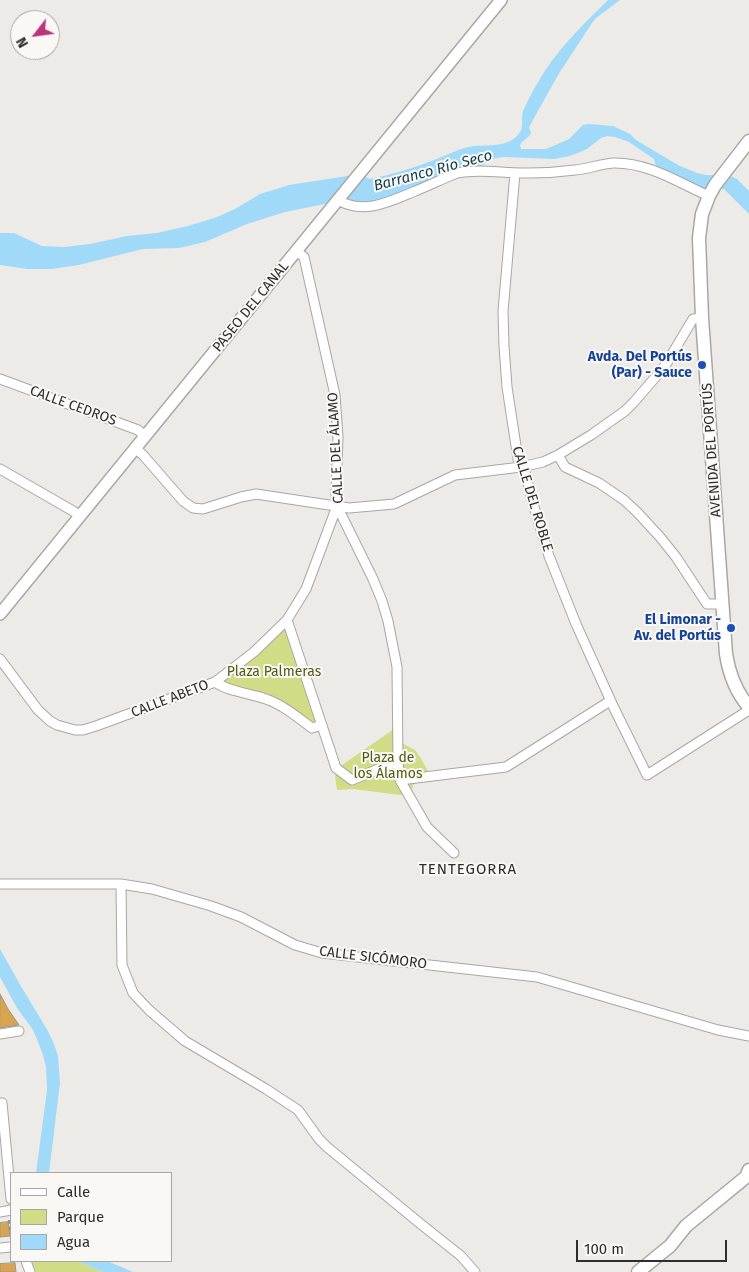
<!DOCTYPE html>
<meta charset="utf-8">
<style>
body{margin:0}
#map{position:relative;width:749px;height:1272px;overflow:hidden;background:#ecebe7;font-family:"Fira Sans",sans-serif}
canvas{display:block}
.legend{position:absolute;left:10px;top:1172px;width:162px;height:90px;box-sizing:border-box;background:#faf8f5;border:1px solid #a8a7a5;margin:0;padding:6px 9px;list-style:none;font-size:15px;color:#2e2d2c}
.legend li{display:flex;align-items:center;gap:10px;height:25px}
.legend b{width:25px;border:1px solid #a8a7a5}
.north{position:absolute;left:10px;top:10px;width:50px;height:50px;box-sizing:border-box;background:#faf8f5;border:1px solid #a8a7a5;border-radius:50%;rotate:240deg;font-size:14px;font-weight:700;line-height:20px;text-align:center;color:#2e2d2c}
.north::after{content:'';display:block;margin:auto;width:18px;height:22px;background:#bb3679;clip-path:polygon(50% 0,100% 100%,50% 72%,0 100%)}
.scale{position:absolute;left:576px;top:1240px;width:151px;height:22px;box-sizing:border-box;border:2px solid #2e2d2c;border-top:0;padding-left:6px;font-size:15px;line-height:18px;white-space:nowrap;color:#2e2d2c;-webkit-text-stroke:4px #faf8f5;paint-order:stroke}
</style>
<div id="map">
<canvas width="749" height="1272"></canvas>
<ul class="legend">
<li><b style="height:6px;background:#fff"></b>Calle</li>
<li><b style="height:14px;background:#d2dc87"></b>Parque</li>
<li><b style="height:14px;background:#a0daf8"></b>Agua</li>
</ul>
<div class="north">N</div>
<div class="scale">100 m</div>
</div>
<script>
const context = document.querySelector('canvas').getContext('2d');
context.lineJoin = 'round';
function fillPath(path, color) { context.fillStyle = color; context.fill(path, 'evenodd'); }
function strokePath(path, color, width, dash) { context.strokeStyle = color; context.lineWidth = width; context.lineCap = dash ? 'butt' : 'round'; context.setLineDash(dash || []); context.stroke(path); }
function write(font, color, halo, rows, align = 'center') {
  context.font = font + ' "Fira Sans",sans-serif'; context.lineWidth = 4; context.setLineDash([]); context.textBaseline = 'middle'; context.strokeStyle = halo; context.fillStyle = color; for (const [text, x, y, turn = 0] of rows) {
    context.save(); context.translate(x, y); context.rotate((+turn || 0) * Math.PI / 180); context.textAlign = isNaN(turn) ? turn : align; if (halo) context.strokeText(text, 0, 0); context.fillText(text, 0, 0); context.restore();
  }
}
const green = new Path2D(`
 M 287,620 L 322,725 L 312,728 L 292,713 L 215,682 Z
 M 394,729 L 402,743 L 415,750 L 420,757 L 428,771 L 419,782 L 413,785 L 411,792 L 400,795 L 353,789 L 337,790 L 335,776 L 342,765 Z
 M 32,1261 L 77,1261 L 103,1272 L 36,1272 Z`);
const water = new Path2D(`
 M 608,0 L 620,0 L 596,18 L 592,23 L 558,75 L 529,127 L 531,133 C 528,139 523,139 520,145 L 521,149 L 546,149 L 569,139 L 583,125 L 590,124 L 613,126 L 630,134 L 636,140 L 678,165 L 697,173 L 706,175 L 714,175 L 724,173 L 737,179 L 749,191 L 749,214 L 725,190 L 716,185 L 709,196 L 657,171 L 654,159 L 629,142 L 615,137 L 607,136 L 601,138 L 587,149 L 578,153 L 570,156 L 554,159 L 503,157 L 492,159 L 474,171 L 378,206 L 338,199 L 325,204 L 285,212 L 247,224 L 205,242 L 179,248 L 143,249 L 79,265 L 51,269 L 27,269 L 0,265 L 0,233 L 14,233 L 42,246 L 64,247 L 90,244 L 127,236 L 157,233 L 188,226 L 217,217 L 235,209 L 260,194 L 289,185 L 360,174 L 369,179 C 391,175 413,168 434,160 C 447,155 460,148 474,146 C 489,145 506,147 517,136 C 526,127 520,121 523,111 C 527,102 532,92 537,84 C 556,50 581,27 608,0 Z
 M 0,949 L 22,988 L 48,1031 L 54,1044 L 58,1056 L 60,1083 L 49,1173 L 36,1173 L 47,1090 L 46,1067 L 43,1055 L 38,1042 L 33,1030 L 17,1008 L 0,977 Z
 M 77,1261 L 107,1261 L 133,1272 L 103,1272 Z`);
const building = new Path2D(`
 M 0,994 L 8,1009 L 19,1025 L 0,1028 Z
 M 8,1222 L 10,1236 L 0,1237 L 0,1223 Z
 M 15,1263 L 16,1272 L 0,1272 L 0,1264 Z`);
const path = new Path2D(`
 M 0,997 L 0,998
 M 9,1220 L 11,1237`);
const minor = new Path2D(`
 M 515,173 L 503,311 L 504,346 L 507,387 L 518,459 L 526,475 L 532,500 L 549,556 L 576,624 L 614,708 L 647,775 L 749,710
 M 338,200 C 363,215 389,202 413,192 C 428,186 442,179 457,173 C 481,168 505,174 529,173 C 545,173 560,172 575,170 C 588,169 600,164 613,163 C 648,162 679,183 709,196
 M 296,251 L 304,257 L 335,395 L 338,437 L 336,494 L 337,506 L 373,579 L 382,601 L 388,621 L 397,667 L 398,761 L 400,780 L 506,767 L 610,701
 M 0,379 L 138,430 L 145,436
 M 135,448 L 143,455 L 183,501 L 193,508 L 203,509 L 241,497 L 256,494 L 349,508 L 394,504 L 455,475 L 521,467 L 543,462 L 558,455 L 591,435 L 625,411 L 634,402 L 665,366 L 675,349 L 693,319 L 702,318
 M 558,455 L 565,467 L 599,483 L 624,500 L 637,512 L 660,537 L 676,557 L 707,604 L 722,604
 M 0,469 L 73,511 L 80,516
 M 287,620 L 336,768 L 352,780 L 398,761
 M 0,659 L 38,710 L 50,721 L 57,725 L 75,730 L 83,730 L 96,726 L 215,682 L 254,652 L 287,620 L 306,589 L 337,506
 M 215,682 C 229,692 249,693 266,699 C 283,705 297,717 312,728 L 322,725
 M 400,780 L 427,827 L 454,853
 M 0,884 L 121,884 L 152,889 L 211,906 L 241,917 L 295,945 L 322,953 L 537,977 L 718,1030 L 749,1036
 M 121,884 L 122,965 L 133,993 L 149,1010 L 185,1041 L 266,1089 L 298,1110 L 319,1139 L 327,1147 L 422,1225 L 461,1256 L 475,1272
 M 0,1034 L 19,1031
 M 0,1103 L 2,1103 L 11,1199
 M 0,1212 L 11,1210
 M 0,1248 L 11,1247
 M 26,1261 L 30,1272`);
const tertiary = new Path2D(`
 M 0,614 L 501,0`);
const secondary = new Path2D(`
 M 749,141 L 715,185 L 709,196 L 702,214 L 699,238 L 702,318 L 726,654 C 729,673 736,692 749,707
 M 638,1272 L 670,1246 L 686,1226 L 746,1177 L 749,1170`);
const markers = [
 [702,365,5,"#1a4fb4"],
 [731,628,5,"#1a4fb4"]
];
const streetNames = [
 ["PASEO DEL CANAL",251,307,-51],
 ["CALLE CEDROS",73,406,20],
 ["CALLE DEL ÁLAMO",336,448,-93],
 ["AVENIDA DEL PORTÚS",712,450,-94],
 ["CALLE DEL ROBLE",532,499,73],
 ["CALLE ABETO",170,699,-21],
 ["CALLE SICÓMORO",373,958,7]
];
const transitNames = [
 ["Avda. Del Portús",692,357],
 ["(Par) - Sauce",692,373],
 ["El Limonar -",721,620],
 ["Av. del Portús",721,636]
];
const parkNames = [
 ["Plaza Palmeras",274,672],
 ["Plaza de",388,758],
 ["los Álamos",388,774]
];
const waterNames = [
 ["Barranco Río Seco",433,171,-15]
];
const neighbourhoodNames = [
 ["TENTEGORRA",468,870]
];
fillPath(green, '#d2dc87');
fillPath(water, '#a0daf8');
fillPath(building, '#d9a44f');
strokePath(building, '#999794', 1);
strokePath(minor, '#a8a7a3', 11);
strokePath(tertiary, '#a8a7a3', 14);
strokePath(secondary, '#a8a7a3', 15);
strokePath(path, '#8c8b88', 2, [4, 2.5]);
strokePath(minor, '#fff', 9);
strokePath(tertiary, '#fff', 11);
strokePath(secondary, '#fff', 12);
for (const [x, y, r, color] of markers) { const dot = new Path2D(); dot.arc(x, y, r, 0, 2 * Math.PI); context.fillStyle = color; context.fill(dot); strokePath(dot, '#faf8f5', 2); }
write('14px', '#2e2d2c', '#faf8f5', streetNames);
write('bold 14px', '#164399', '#faf8f5', transitNames, 'right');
write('14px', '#545a15', '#faf8f5', parkNames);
write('italic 15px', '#0f3e52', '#faf8f5', waterNames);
context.letterSpacing = '1px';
write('15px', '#2e2d2c', '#faf8f5', neighbourhoodNames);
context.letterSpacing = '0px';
</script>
